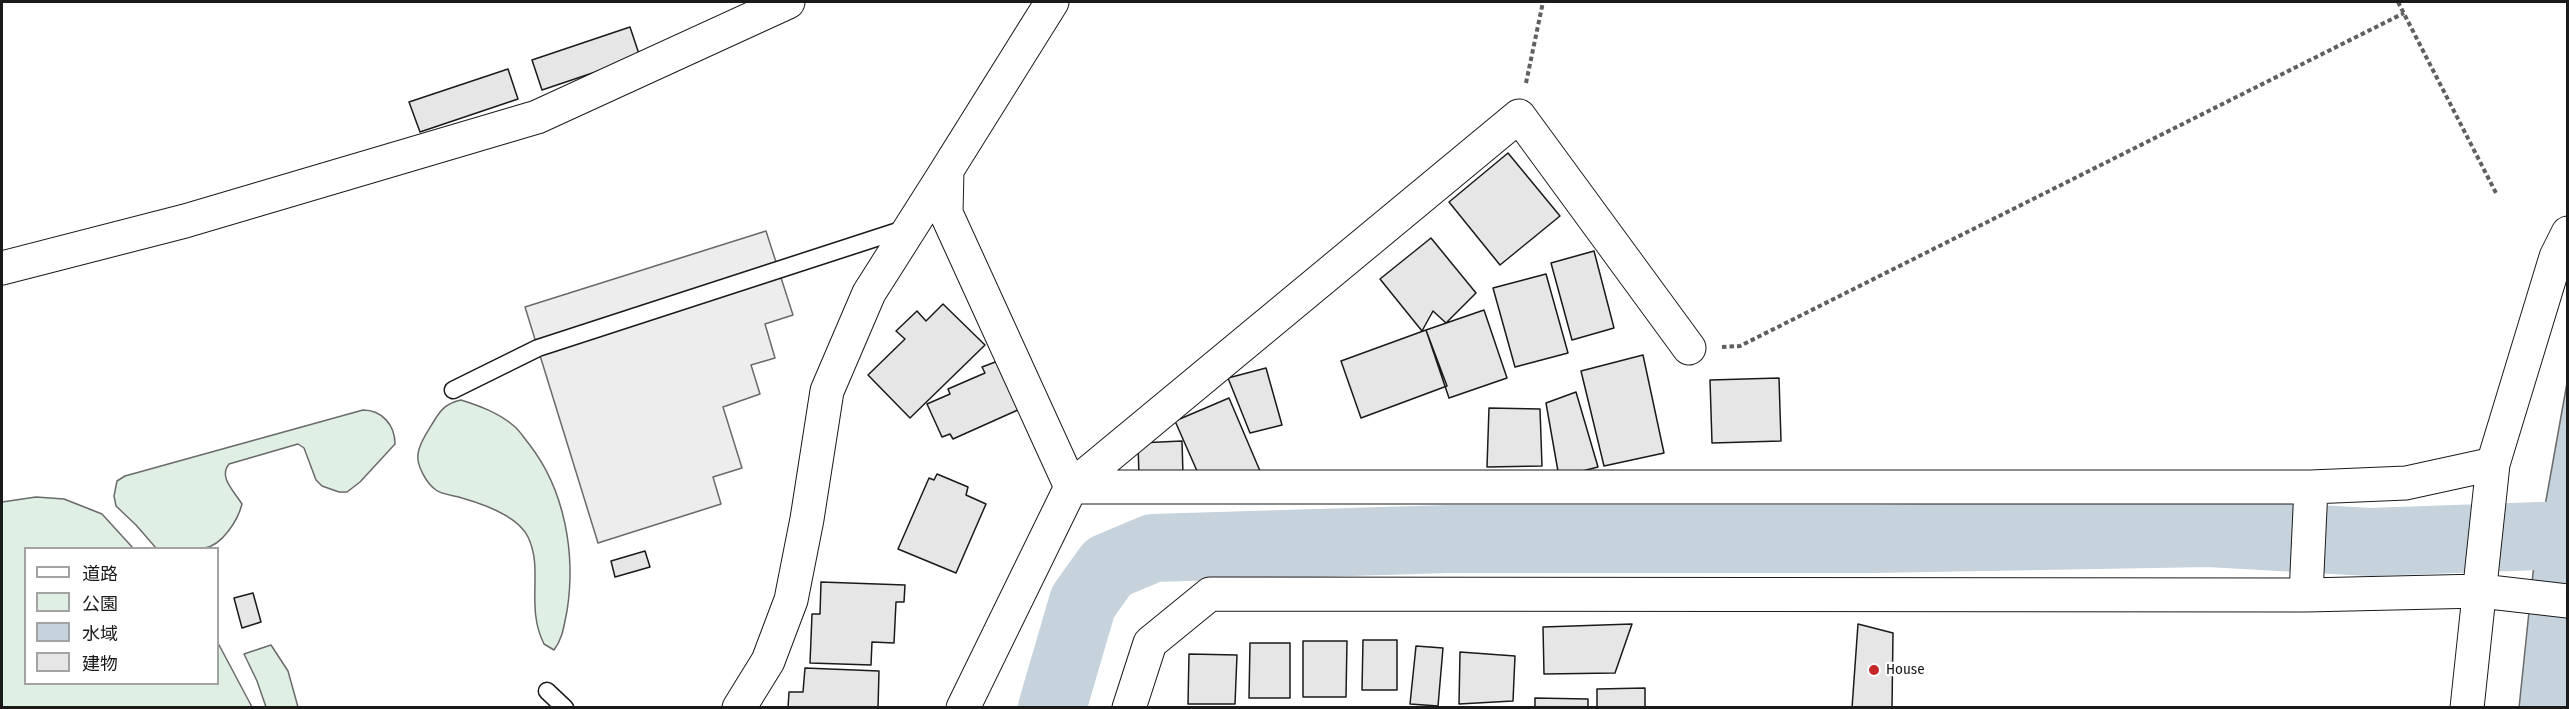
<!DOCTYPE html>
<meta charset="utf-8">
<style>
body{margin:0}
#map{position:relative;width:2569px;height:709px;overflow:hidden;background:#fff;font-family:"Fira Sans Condensed","Noto Sans JP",sans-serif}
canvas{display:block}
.frame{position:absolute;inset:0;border:3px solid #1a1a1a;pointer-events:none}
.legend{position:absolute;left:24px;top:547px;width:195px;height:138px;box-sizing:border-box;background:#fff;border:2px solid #a3a3a3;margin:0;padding:8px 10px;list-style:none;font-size:18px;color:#1a1a1a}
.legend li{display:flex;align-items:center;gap:12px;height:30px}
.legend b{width:30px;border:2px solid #a3a3a3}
</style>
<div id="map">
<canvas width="2569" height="709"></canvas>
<div class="frame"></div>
<ul class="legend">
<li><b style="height:8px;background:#fff"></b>道路</li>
<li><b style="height:16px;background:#e0efe3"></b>公園</li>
<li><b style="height:16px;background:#c6d2dc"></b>水域</li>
<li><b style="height:16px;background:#e6e6e6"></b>建物</li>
</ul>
</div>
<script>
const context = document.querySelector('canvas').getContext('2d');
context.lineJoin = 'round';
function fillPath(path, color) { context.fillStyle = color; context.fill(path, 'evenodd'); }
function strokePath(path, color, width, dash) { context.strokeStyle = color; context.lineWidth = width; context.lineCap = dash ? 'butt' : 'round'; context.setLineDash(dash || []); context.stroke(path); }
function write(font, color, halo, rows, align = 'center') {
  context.font = font + ' "Fira Sans Condensed",sans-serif'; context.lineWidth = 4.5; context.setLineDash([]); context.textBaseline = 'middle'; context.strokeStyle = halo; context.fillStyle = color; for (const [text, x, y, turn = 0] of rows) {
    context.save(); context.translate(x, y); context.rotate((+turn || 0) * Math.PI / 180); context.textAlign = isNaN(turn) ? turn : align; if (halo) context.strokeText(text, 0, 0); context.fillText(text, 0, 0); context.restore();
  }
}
const green = new Path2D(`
 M 461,400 C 480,406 499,413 514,426 C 520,431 524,438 529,444 C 565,490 576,554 567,611 C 564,625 563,638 554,650 L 544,644 C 525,606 544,570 528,537 C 518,516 483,504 462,498 C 454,495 442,495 436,490 C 427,484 416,465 418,454 C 419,443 428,431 434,421 C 441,409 447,403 461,400 Z
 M 363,410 C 382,410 395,425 395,444 L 360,482 L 347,492 L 339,492 L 322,486 L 316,480 L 304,448 L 298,444 L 229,464 C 218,477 234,491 242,504 C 238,520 222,546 204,548 C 188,550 171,549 156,548 L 136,525 L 116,506 L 114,496 L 117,481 L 125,476 Z
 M 36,497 L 64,499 L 102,514 L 133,548 L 26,548 L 26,684 L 218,684 L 218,643 L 252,707 L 2,707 L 2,502 Z
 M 271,645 L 288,671 L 298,707 L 266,707 L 257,681 L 244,654 Z`);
const parking = new Path2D(`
 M 766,231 L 793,315 L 765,324 L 775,358 L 751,365 L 760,394 L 723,407 L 742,468 L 713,477 L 721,504 L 598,543 L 525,307 Z`);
const water = new Path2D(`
 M 2567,383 L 2567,707 L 2519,708 L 2533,573 Z`);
const river = new Path2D(`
 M 1052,708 L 1083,602 L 1108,567 L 1153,548 L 1448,539 L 1874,539 L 2209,533 L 2370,542 L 2568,535`);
const building = new Path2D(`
 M 630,27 L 640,57 L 542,90 L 532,60 Z
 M 508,69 L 518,99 L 420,132 L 409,102 Z
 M 1508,153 L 1560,216 L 1500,265 L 1449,202 Z
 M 1431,238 L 1476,293 L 1446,323 L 1433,311 L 1422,331 L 1380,279 Z
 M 1594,251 L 1614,328 L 1572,340 L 1551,263 Z
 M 1546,274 L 1568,353 L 1515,367 L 1493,288 Z
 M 943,304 L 985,345 L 910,418 L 868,375 L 905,339 L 896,331 L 917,311 L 926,321 Z
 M 1484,310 L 1507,378 L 1449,398 L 1426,330 Z
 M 1426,330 L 1447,386 L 1361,418 L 1341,361 Z
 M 1643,355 L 1664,453 L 1604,466 L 1581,371 Z
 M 998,361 L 1020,409 L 953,439 L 950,434 L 942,437 L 927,404 L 950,394 L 948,389 L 985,373 L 982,367 Z
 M 1266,368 L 1282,425 L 1250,433 L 1228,378 Z
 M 1779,378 L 1781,441 L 1712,443 L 1710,380 Z
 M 1576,392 L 1598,467 L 1559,477 L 1546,403 Z
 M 1229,398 L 1260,471 L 1201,480 L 1175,421 Z
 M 1489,408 L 1540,409 L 1542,466 L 1487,467 Z
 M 1182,441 L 1183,475 L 1139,477 L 1138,443 Z
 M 937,474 L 968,487 L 966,495 L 986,504 L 956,573 L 898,549 L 929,478 L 934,480 Z
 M 645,551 L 650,567 L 615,577 L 611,561 Z
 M 821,582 L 905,585 L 904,602 L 896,602 L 894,643 L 872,642 L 871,665 L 810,663 L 812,614 L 820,614 Z
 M 253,593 L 261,622 L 242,628 L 234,598 Z
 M 1632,624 L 1615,673 L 1544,674 L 1543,627 Z
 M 1858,624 L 1893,633 L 1892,708 L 1852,708 Z
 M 1363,640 L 1397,640 L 1397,690 L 1362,690 Z
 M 1303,641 L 1347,641 L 1346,697 L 1303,697 Z
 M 1250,643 L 1290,643 L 1290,698 L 1249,698 Z
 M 1416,646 L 1443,648 L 1438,706 L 1410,704 Z
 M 1460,652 L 1515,656 L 1513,701 L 1459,704 Z
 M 1189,654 L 1237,655 L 1235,704 L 1188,704 Z
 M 805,668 L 879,671 L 878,708 L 788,708 L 789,692 L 803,692 Z
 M 1645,688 L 1645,708 L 1597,708 L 1597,689 Z
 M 1535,698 L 1588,699 L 1588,708 L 1535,708 Z`);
const path = new Path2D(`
 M 2398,2 L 2496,193
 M 1526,83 L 1543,2
 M 1722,347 L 1740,346 L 2404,13`);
const service = new Path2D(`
 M 453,390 L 538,348 L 907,228
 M 547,691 L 565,708`);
const minor = new Path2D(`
 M 1052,2 L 947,170 L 946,213 L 1071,487
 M 2,268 L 185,221 L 537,117 L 788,2
 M 1071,487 L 2311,487 L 2406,483 L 2493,464
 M 2306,595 L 2311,487
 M 739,708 L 768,661 L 791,600 L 807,519 L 827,391 L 869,293 L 947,170
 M 963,708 L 1071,487 L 1519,116 L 1689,348
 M 1129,708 L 1150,643 L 1210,594 L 2306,595 L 2481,591 L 2568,601
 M 2467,708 L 2493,464 L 2556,257 L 2568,233`);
const markers = [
 [1874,670,6,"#c62828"]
];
const poiNames = [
 ["House",1886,670]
];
fillPath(green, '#e0efe3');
strokePath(green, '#6a6a6a', 1.5);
fillPath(parking, '#ededed');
strokePath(parking, '#6a6a6a', 1.5);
fillPath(water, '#c6d2dc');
strokePath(water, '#6a6a6a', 1.5);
strokePath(river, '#c6d2dc', 68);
fillPath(building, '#e6e6e6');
strokePath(building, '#1a1a1a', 1.5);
strokePath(service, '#1a1a1a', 19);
strokePath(minor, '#1a1a1a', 35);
strokePath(path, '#5f5f5f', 4, [4.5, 3]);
strokePath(service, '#fff', 16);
strokePath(minor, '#fff', 33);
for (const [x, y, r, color] of markers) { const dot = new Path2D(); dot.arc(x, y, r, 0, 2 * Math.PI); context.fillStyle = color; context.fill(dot); strokePath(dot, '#fff', 2); }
write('15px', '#1a1a1a', '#fff', poiNames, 'left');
</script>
